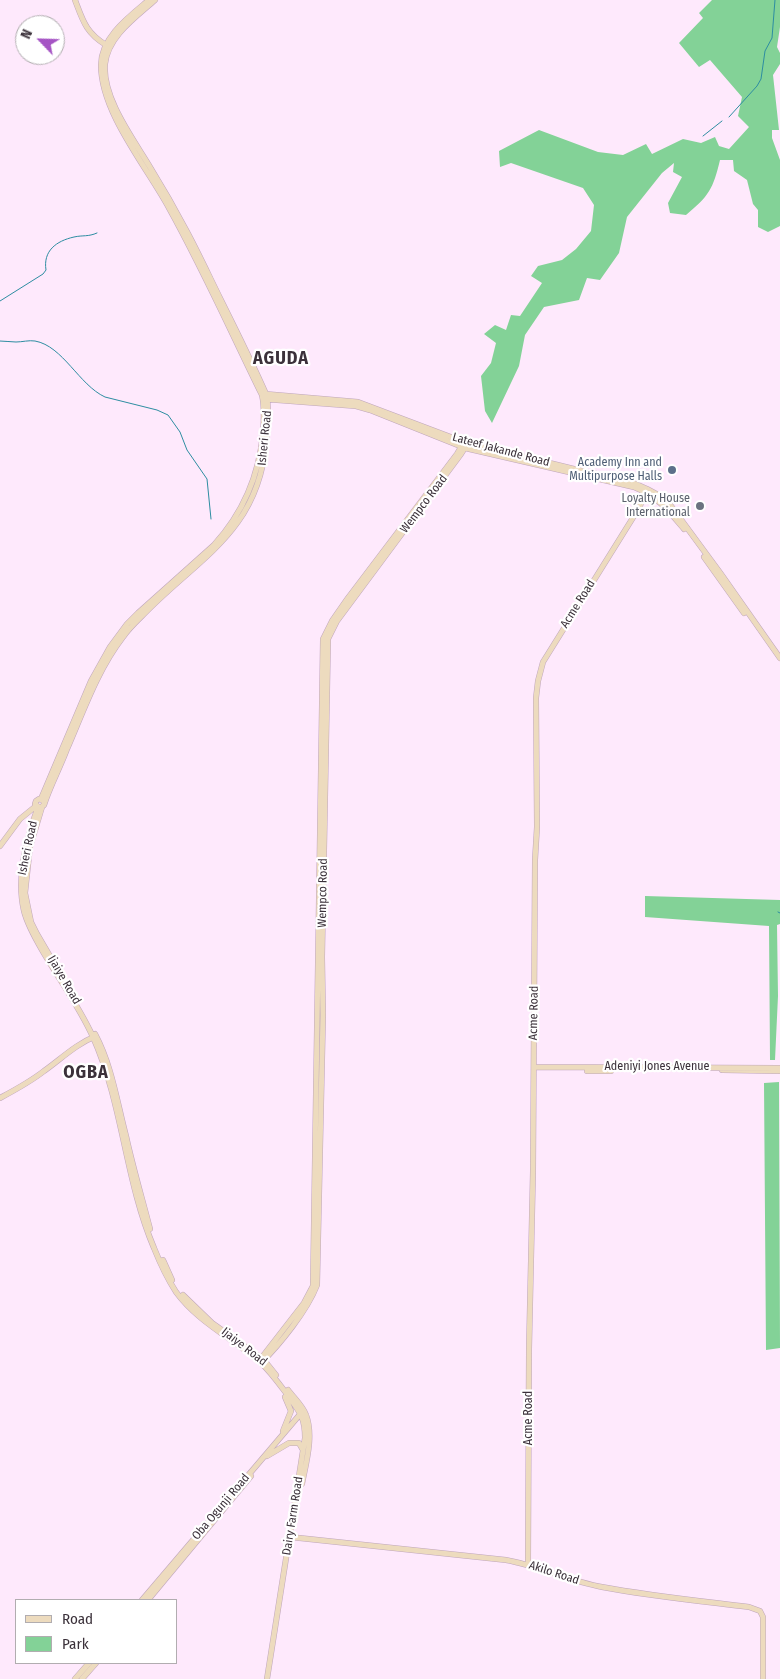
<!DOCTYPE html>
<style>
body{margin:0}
#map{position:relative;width:780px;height:1679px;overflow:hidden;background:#fee9fc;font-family:"Fira Sans Condensed",sans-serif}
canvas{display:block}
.legend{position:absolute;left:15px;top:1599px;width:162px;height:65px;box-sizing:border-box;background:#fff;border:1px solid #b1adb0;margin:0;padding:6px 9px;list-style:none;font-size:15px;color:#3b313a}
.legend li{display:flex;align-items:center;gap:10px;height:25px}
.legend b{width:25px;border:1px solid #b1adb0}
.north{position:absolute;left:15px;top:15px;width:50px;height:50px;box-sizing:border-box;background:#fff;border:1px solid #b1adb0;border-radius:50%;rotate:294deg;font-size:14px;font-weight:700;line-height:20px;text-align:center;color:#3b313a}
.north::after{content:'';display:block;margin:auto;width:18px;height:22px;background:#a554c4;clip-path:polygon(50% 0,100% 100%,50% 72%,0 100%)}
</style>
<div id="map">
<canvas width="780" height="1679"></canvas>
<ul class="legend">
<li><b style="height:6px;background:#eddbbe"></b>Road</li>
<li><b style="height:14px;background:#83d297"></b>Park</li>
</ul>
<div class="north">N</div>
</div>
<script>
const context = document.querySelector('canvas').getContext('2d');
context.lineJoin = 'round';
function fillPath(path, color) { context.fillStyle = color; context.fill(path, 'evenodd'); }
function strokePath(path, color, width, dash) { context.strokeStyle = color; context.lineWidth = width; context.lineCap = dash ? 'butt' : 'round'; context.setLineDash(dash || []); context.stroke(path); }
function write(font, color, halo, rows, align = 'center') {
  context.font = font + ' "Fira Sans Condensed",sans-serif'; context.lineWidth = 4.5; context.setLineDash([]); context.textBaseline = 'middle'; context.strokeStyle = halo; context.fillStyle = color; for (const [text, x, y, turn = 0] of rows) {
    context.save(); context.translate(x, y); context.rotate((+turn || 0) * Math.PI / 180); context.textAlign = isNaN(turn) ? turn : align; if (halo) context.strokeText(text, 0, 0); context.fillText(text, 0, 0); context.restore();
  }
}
const green = new Path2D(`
 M 712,0 L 780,0 L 780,27 L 777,47 L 780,53 L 780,64 L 773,75 L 779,130 L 772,130 L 772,138 L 780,160 L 780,226 L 768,232 L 758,227 L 758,210 L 753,204 L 747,180 L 734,171 L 733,160 L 720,160 C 713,189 709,196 686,215 L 670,213 L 668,203 L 682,177 L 673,172 L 674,163 L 662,173 L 627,217 L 619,253 L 600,280 L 587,278 L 579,300 L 544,307 L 525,335 L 519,366 L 492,423 L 485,411 L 481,376 L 491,363 L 496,343 L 484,334 L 495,325 L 506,330 L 511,315 L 520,316 L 542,283 L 531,276 L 538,266 L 562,260 L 576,249 L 591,231 L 594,205 L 583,188 L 511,163 L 500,167 L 499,151 L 539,130 L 598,152 L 623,155 L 646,144 L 652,154 L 683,139 L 701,143 L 715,137 L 719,146 L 729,149 L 749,127 L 738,116 L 742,97 L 710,60 L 699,67 L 679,43 L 703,18 L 699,13 Z
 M 645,896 L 780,900 L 780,924 L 777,925 L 778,996 L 775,1060 L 770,1060 L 769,926 L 645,917 Z
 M 779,1082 L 780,1348 L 766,1350 L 764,1083 Z`);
const stream = new Path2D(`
 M 729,117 L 757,86 L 761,79 L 765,51 L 772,38 L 775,0
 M 703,136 L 722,121
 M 0,301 L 43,274 L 46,270 C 43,251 56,241 74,237 C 83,235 88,237 97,233
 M 0,341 C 5,341 11,342 16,342 C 22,342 29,340 35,341 C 63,346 79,385 105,397 L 157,410 L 168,415 L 180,432 L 187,450 L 207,479 L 211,519
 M 778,912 L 780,913`);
const secondary = new Path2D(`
 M 75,0 C 83,21 86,33 106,45
 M 265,394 L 358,402 L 464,442 L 578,470 L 629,481 L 647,489 L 660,496 L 671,506 L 721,574 L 780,658
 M 264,399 L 356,406 L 370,410 L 465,448 L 634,487 C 658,497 668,510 684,529
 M 704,557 L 744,613
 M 41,799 L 91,681 L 110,647 L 127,624 L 138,613 L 214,545 C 243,513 259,477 263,433 C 264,420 265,408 262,395 C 231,332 203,269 169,208 C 147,167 101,113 101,65 C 101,37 130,16 149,0
 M 44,803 L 43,800 L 39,799 L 36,801 L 35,804 L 40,808 L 44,805 C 50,786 60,768 67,749 C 84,710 97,671 123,637 C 129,628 138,620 146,612 C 200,557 258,531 266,443 C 267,427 270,411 266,394 C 252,362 236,330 220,298 C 209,276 198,252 186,230 C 175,209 163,188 150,167 C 134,140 102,98 105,64 C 108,36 136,17 155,0
 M 38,807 C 26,840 16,877 24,911 C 28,927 37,941 45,955 C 61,982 80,1008 93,1037 C 123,1104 125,1180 154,1248 C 160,1263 167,1278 176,1292 C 198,1322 232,1338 260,1362 C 271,1372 280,1385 289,1397 C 300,1412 305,1418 305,1438 L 267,1679
 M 42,807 L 30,847 L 25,893 L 31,922 L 37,934 L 58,970
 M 0,846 L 20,819 L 36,806
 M 95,1034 C 112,1066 117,1102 126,1136 C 133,1168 142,1198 150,1229
 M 534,1067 L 780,1068
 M 722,1070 L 780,1071
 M 587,1071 L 611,1071
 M 0,1098 C 15,1090 30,1082 44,1071 C 61,1059 76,1044 96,1036
 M 163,1260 L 172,1280
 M 183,1295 L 212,1323 L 264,1360 L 276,1375
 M 259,1361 L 304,1303 L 313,1286 L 323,639 L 332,621 L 348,598 L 457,454 L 464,442
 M 261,1363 C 280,1344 307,1311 317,1285 L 323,1015 L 322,957 L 328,639 L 337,621 L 461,454 L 468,443
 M 288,1390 C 293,1397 303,1406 306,1415 C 314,1436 306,1463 302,1484
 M 283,1431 L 291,1411 L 285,1397
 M 267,1456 L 289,1443 L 299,1443 L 303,1450
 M 290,1537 L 506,1560 C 539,1566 569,1581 602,1587 C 650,1596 700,1601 749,1607 L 760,1611 L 763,1617 L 763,1679
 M 528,1564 L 529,1349 L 533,1171 L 535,860 L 537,827 L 536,698 L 538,681 L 543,662 L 639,508 L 647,489
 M 142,1600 L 302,1412
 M 148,1600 L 251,1476
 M 75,1679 L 89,1663
 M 82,1679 L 96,1663`);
const markers = [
 [672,470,5,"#5c6f8a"],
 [700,506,5,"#6b7280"]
];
const streetNames = [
 ["Isheri Road",265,438,-84],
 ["Lateef Jakande Road",501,450,15],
 ["Wempco Road",424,504,-53],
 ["Acme Road",578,604,-58],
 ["Isheri Road",28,848,-78],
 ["Wempco Road",323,893,-89],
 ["Ijaiye Road",64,980,60],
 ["Acme Road",534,1013,-89],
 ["Adeniyi Jones Avenue",657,1067],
 ["Ijaiye Road",244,1347,38],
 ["Acme Road",529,1418,-90],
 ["Oba Ogunji Road",221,1507,-50],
 ["Dairy Farm Road",293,1516,-81],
 ["Akilo Road",554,1573,18]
];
const serviceNames = [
 ["Academy Inn and",662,463],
 ["Multipurpose Halls",662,477]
];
const worshipNames = [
 ["Loyalty House",690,499],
 ["International",690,513]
];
const districtNames = [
 ["AGUDA",281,359],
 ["OGBA",86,1073]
];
fillPath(green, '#83d297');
strokePath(stream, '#2d8da1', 1);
strokePath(secondary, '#bfa6bd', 6);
strokePath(secondary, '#eddbbe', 5);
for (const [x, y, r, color] of markers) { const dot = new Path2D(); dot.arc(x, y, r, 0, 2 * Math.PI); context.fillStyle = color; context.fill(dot); strokePath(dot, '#fff', 2); }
write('12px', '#3b313a', '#fff', streetNames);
write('12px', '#4e5e75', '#fff', serviceNames, 'right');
write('12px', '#5b616d', '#fff', worshipNames, 'right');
context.letterSpacing = '1px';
write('bold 18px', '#3b313a', '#fff', districtNames);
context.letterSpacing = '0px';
</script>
